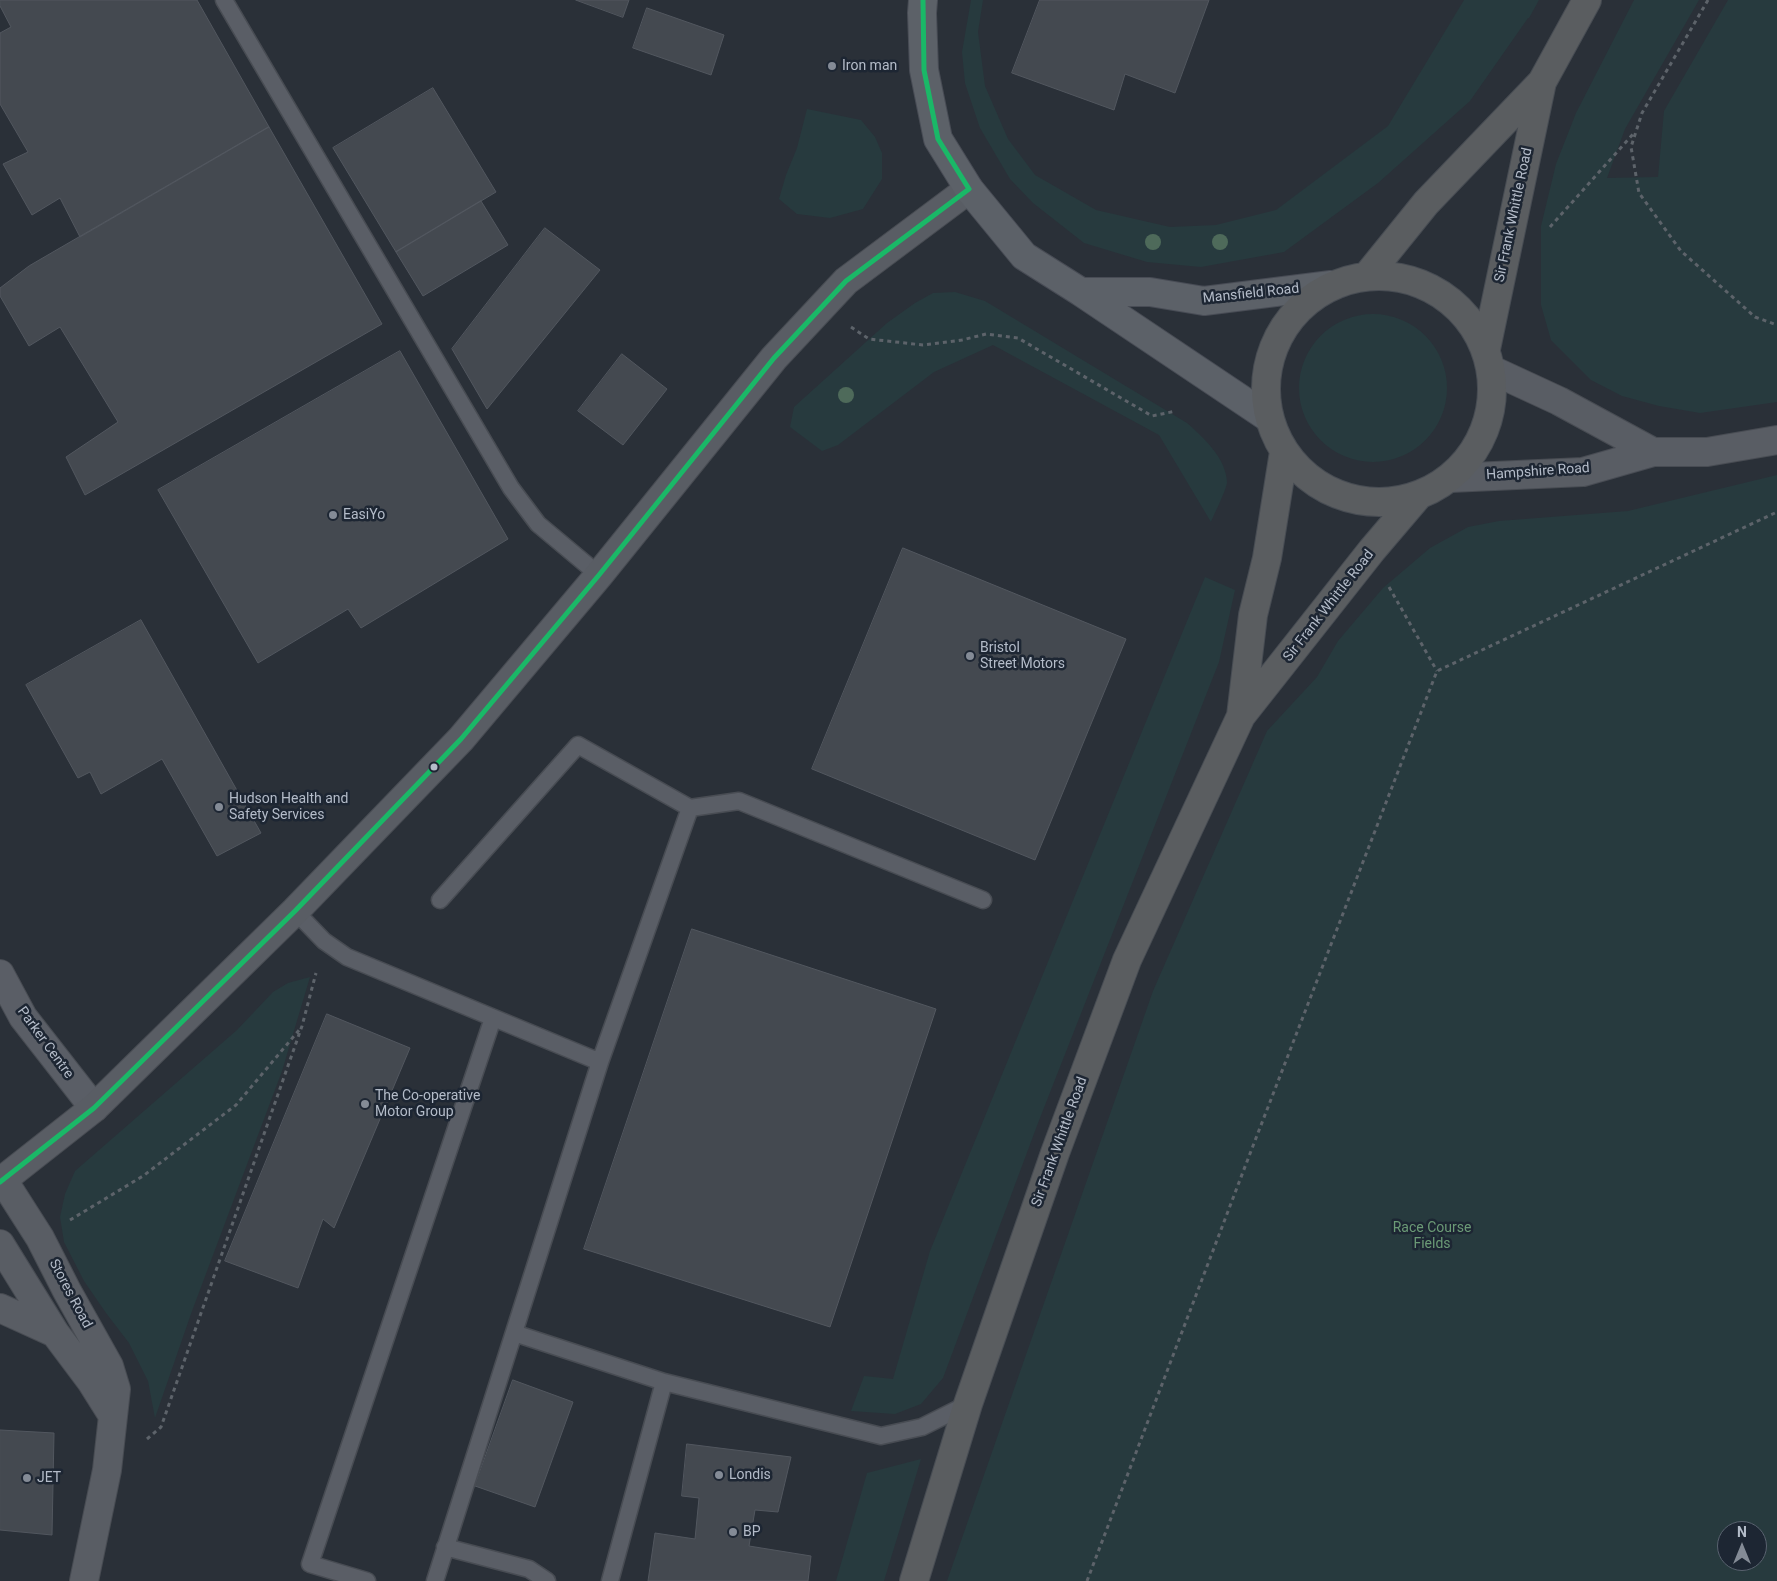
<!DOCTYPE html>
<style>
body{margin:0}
#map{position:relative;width:1777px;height:1581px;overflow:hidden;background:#2a3038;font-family:Roboto,sans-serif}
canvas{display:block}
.north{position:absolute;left:1717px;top:1521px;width:50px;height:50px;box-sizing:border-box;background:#1d2633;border:1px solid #59626f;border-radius:50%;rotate:0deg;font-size:14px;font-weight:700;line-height:20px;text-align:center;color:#b4bcc9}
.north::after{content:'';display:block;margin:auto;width:18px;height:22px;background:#848b96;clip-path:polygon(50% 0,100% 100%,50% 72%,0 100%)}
</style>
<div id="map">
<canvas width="1777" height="1581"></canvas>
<div class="north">N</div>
</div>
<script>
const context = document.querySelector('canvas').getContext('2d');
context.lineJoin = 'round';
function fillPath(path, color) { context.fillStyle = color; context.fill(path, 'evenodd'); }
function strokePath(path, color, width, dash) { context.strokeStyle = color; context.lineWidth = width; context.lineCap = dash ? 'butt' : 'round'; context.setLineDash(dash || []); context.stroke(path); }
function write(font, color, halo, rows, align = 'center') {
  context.font = font + ' Roboto,sans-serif'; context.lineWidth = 5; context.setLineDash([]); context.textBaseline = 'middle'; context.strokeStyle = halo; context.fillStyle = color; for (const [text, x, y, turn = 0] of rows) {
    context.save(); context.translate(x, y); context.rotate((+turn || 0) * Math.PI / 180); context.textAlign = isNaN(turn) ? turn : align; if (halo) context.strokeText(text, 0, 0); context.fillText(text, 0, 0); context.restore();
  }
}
const green = new Path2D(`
 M 971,0 L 983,0 L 978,32 L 985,86 L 1008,139 L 1035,175 L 1096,210 L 1170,227 L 1216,225 L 1276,210 L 1388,126 L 1464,0 L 1539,0 L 1529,18 L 1528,18 L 1470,101 L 1378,183 L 1284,252 L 1201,267 L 1147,262 L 1084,243 L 1033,203 L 1010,179 L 980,128 L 965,83 L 962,52 Z
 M 1634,0 L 1699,0 L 1625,129 L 1607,178 L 1658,177 L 1664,111 L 1728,0 L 1777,0 L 1777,402 L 1700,413 L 1659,406 L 1622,396 L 1591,380 L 1551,340 L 1541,305 L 1541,226 L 1556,164 L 1576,113 Z
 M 807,109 L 861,120 L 875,137 L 882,153 L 882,179 L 863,209 L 830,218 L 797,214 L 779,199 L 786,175 L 797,148 Z
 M 955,292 L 985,301 L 1187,423 C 1204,438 1226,458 1227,482 C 1227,489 1214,514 1211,522 L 1159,435 L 993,345 L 934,372 L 838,445 L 822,451 L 790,427 L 794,407 L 887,323 L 915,303 L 933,293 Z
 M1299 388a74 74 0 1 1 148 0a74 74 0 1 1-148 0Z
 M 1777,475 L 1777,1581 L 947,1581 L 1153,991 L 1267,731 L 1317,677 L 1338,641 L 1383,588 L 1430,548 L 1468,527 L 1499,521 L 1628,511 ZM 1727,1531 L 1757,1531 L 1757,1561 L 1727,1561 Z
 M 1205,577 L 1235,590 L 1219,662 L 1038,1123 L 943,1378 L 921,1404 L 895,1414 L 851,1411 L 864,1376 L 893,1379 L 930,1251 Z
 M 310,977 L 282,1071 L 192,1311 L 155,1418 L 148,1381 L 129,1343 L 106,1313 L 84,1281 L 64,1242 L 60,1217 L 65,1194 L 75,1171 L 237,1030 L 273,992 L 288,983 Z
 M 921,1459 L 884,1581 L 836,1581 L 867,1473 Z`);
const building = new Path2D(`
 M 0,0 L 197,0 L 269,127 L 80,237 L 60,198 L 32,215 L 3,164 L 28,152 L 0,104 L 0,33 L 11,27 L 0,6 Z
 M 576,0 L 629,0 L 623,17 Z
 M 1040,0 L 1209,0 L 1175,93 L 1125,74 L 1114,110 L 1012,73 Z
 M 647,8 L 724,35 L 711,75 L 633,48 Z
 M 433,88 L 496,192 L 396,252 L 333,148 Z
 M 269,127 L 382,324 L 85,495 L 66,457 L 118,422 L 60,327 L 29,346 L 0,296 L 0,288 L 29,266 Z
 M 481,201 L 508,245 L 423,296 L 396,252 Z
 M 545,228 L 600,270 L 487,409 L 452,349 Z
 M 400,351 L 508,539 L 361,628 L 348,609 L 258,663 L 158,490 Z
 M 622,354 L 667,389 L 623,445 L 578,411 Z
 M 903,548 L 1126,639 L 1035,860 L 812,769 Z
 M 141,620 L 261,833 L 217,856 L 162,759 L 101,794 L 90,772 L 78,778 L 26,685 Z
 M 692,929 L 936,1009 L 830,1327 L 584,1249 Z
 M 327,1014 L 410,1048 L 334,1228 L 323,1219 L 298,1288 L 225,1261 Z
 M 513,1380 L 573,1402 L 535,1507 L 475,1486 Z
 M 0,1430 L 54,1433 L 52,1535 L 0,1530 Z
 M 687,1444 L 791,1457 L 778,1512 L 755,1510 L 749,1546 L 811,1556 L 808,1581 L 648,1581 L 655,1533 L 695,1539 L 699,1498 L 682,1496 Z`);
const path = new Path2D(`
 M 1708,0 L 1642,113 L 1631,147 L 1639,193 L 1681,251 L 1755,317 L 1777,325
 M 1550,227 L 1634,133
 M 851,327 L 869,339 L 923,345 L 962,340 L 986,334 L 1018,338 L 1152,416 L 1176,411
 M 1389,587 L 1437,671
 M 70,1220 L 143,1176 L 236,1105 L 300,1029
 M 147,1439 L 161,1427 L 302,1026 L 316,973
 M 1087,1581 L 1251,1151 L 1437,671 L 1777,512`);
const lane = new Path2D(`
 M 224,0 L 511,488 L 538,524 L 599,575
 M 440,900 L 578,745 L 690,808
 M 295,911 L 324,941 L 347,957 L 600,1062 L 435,1581
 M 600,1062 L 690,808 L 739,801 L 983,900
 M 514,1333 L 664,1382
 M 445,1547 L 529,1569 L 547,1581
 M 367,1581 L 310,1564 L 493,1018
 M 610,1581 L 664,1382 L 881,1436 L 922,1427 L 968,1404`);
const street = new Path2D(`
 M 0,974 L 23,1017 L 94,1108`);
const secondary = new Path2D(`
 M 1492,370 L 1559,401 L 1653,452
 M 1450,478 L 1583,472 L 1653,452 L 1707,452 L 1777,440
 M 3,1180 L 40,1238 L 67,1291 L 109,1366 L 116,1389 L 107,1470 L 84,1581
 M 0,1182 L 94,1108 L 295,911 L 461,739 L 599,575 L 774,358 L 846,281 L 969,189
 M 0,1244 L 55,1333 L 91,1381 L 113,1416
 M 0,1308 L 55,1333`);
const primary = new Path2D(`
 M 923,0 L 922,13 L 924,70 L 938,139 L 969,189 L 1024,256 L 1081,292 L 1269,418
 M 1081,292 L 1150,292 L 1204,301 L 1331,285`);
const highway = new Path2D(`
 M1266 389a113 113 0 1 1 226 0a113 113 0 1 1-226 0Z
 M 1367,276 L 1426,203 L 1542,82 L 1587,0
 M 1486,349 L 1542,82
 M 1241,716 L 1253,615 L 1267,558 L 1284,452
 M 914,1581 L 968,1404 L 1055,1153 L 1127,960 L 1241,716 L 1372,550 L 1418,496`);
const bus1 = new Path2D(`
 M 923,0 L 924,70 L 938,139 L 969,189
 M 0,1182 L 94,1108 L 295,911 L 461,739 L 599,575 L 774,358 L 846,281 L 969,189`);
const trees = [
 [1153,242],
 [1220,242],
 [846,395]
];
const markers = [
 [832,66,5,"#848b96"],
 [333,515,5,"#848b96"],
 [970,656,5,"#848b96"],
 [434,767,4.5,"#b4bcc9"],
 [219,807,5,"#848b96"],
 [365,1104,5,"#848b96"],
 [719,1475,5,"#848b96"],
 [27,1478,5,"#848b96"],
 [733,1532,5,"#848b96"]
];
const poiNames = [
 ["Iron man",842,66],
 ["EasiYo",343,515],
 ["Bristol",980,648],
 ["Street Motors",980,664],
 ["Hudson Health and",229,799],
 ["Safety Services",229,815],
 ["The Co-operative",375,1096],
 ["Motor Group",375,1112],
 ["Londis",729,1475],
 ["JET",37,1478],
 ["BP",743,1532]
];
const streetNames = [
 ["Sir Frank Whittle Road",1514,215,-78],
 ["Mansfield Road",1251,294,-6],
 ["Hampshire Road",1538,472,-4],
 ["Sir Frank Whittle Road",1329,606,-52],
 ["Parker Centre",45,1043,54],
 ["Sir Frank Whittle Road",1060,1142,-70],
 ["Stores Road",70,1294,62]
];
const parkNames = [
 ["Race Course",1432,1228],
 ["Fields",1432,1244]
];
fillPath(green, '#273a3e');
fillPath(building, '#444950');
strokePath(building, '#52575f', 1);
strokePath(lane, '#484c53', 19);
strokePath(street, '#484c53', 30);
strokePath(secondary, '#484c53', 30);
strokePath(primary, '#484c55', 30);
strokePath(highway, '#474c53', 30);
strokePath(path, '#5d636a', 3, [4, 4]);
strokePath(lane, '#5a5e66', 16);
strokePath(street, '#5a5e66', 28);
strokePath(secondary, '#595d64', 28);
strokePath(primary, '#5c6168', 28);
strokePath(highway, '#5a5d60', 28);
strokePath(bus1, '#1ab867', 5);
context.fillStyle = '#4e6a5a';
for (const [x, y] of trees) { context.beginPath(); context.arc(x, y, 8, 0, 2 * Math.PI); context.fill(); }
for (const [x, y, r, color] of markers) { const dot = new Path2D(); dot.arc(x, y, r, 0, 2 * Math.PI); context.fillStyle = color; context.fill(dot); strokePath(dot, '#1d2633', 2); }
write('14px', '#b4bcc9', '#1d2633', poiNames, 'left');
write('14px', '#b4bcc9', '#1d2633', streetNames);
write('14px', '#6b9a76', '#1d2633', parkNames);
</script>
